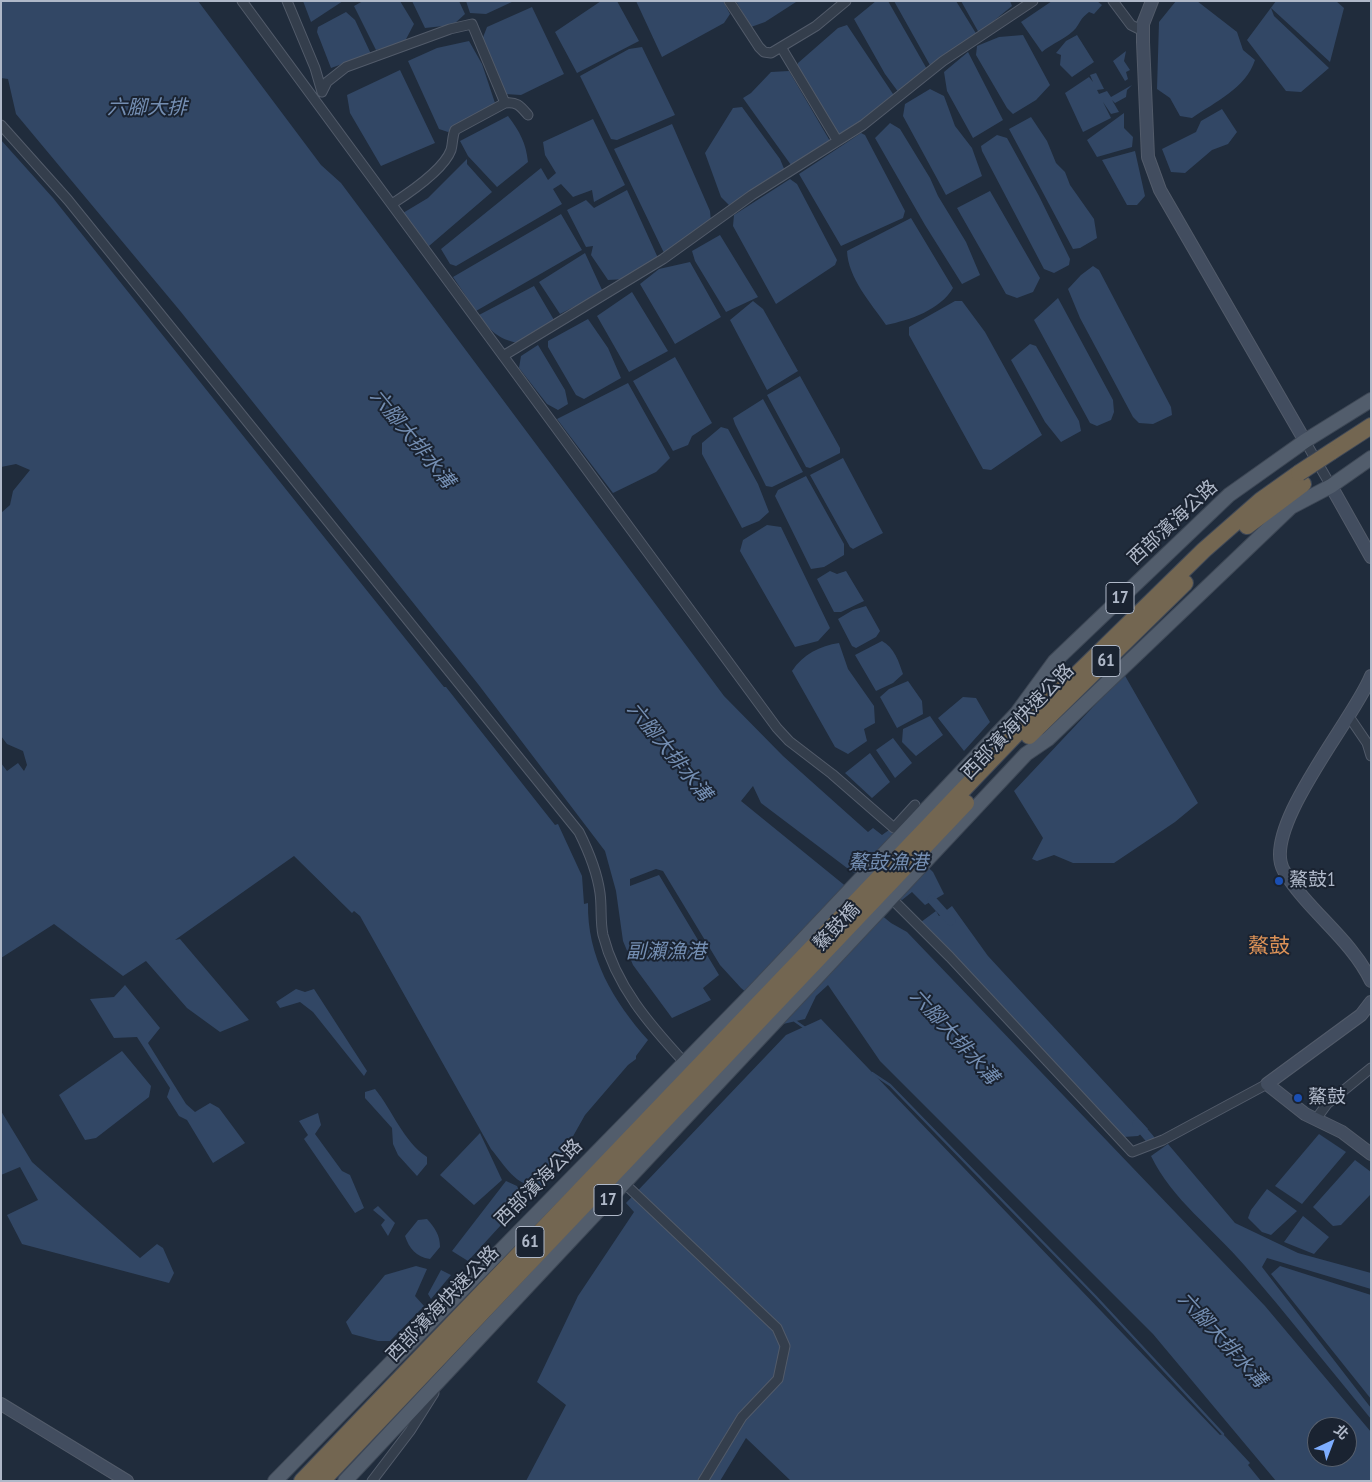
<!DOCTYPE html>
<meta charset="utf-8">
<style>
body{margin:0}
#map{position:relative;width:1372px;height:1482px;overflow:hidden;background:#202c3c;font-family:"PT Sans Narrow","Noto Sans TC",sans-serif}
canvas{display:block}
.frame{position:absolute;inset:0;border:2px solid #afb8c8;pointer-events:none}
.north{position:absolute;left:1307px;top:1417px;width:50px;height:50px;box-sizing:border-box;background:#1a2331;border:1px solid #565f6d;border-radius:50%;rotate:43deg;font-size:14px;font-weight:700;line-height:20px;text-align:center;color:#afb8c8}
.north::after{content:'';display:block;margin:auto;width:18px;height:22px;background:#7dadff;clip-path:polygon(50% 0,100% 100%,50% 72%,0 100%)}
</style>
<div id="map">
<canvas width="1372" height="1482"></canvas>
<div class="frame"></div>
<div class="north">北</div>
</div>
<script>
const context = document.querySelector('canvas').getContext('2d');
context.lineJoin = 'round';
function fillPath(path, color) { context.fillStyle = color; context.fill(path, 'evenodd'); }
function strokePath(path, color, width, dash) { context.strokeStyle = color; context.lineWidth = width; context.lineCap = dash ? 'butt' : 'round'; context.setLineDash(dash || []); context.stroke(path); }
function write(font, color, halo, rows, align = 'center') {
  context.font = font + ' "PT Sans Narrow","Noto Sans TC",sans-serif'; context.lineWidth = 4; context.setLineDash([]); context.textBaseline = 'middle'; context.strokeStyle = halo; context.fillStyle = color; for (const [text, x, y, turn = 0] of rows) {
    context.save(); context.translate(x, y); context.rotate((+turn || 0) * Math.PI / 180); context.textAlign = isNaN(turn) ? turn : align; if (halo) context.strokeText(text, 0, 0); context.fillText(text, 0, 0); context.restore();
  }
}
const water = new Path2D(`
 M 1,1 L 198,1 L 321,165 L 341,183 L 724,696 L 783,756 L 868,832 L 873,828 L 882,835 L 889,830 L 933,872 L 944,894 L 925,905 L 912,892 L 902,900 L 851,871 L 761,803 L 753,786 L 741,801 L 891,923 L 907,932 L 1265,1306 L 1371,1432 L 1371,1481 L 1276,1481 L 1153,1334 L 880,1061 L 828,985 L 816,996 L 805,1019 L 783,1024 L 741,988 L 720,965 L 663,871 L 656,869 L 630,879 L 630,886 L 659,875 L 719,975 L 703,988 L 711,1000 L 672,1018 L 633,965 L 623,941 L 616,891 L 605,851 L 478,684 L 181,312 L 16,114 L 8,79 L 1,78 ZM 1317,1427 L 1347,1427 L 1347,1457 L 1317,1457 Z
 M 303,1 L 343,1 L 311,22 Z
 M 363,1 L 400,1 L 414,24 L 404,43 L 376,50 L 354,6 Z
 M 412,1 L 459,1 L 465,14 L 453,25 L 425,28 Z
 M 466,1 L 514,1 L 486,14 L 470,13 Z
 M 601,1 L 617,1 L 639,41 L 577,73 L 555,32 Z
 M 636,1 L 723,1 L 730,14 L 724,23 L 662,57 Z
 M 736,1 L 796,1 L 796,2 L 765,22 L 751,27 Z
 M 876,1 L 888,1 L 928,71 L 899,93 L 885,74 L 854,19 Z
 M 894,1 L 956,1 L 977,35 L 931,67 Z
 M 961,1 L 1010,1 L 1012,6 L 979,33 Z
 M 1052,1 L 1097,1 L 1102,5 L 1094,14 L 1089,12 C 1080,19 1081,21 1076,28 C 1069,37 1051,44 1042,52 L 1021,22 Z
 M 1176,1 L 1197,1 L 1237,32 L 1243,50 L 1255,60 C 1246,88 1215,102 1192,118 L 1180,116 L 1170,98 L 1157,89 L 1159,22 Z
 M 1276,1 L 1336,1 L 1344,8 L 1330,62 L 1271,8 L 1274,16 L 1329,68 L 1301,92 L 1286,91 L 1247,40 Z
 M 532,7 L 564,74 L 521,95 L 505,94 L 482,40 L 487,27 Z
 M 346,12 L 355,20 L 371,54 L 331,68 L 317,32 L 318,27 Z
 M 847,25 L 895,97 L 839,136 L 798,69 L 798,63 L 838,28 Z
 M 1023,35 L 1050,85 L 1036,100 L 1013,114 L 1007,108 L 976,55 L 977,46 L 999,37 Z
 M 1077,35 L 1094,62 L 1072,77 L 1060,65 L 1061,55 L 1056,53 L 1066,41 Z
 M 469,41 L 482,64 L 495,103 L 448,132 L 439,129 L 408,61 L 437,48 Z
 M 642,47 L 675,115 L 617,140 L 611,139 L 580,76 L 629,49 Z
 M 1126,51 L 1124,61 L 1130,70 L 1126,72 L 1128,79 L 1125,81 L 1113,61 Z
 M 968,52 L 1003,120 L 973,138 L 947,91 L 944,72 Z
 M 400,70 L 435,143 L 381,166 L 350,113 L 347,95 Z
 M 789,71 L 830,141 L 791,165 L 743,98 L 751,93 L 771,72 Z
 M 1096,73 L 1104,89 L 1097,90 L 1099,94 L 1107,91 L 1111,97 L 1132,85 L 1127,90 L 1126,97 L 1115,103 L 1112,100 L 1119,112 L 1111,114 L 1103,102 L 1111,118 L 1083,132 L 1065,93 L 1089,77 L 1093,82 L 1090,75 Z
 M 930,89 L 944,96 L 955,126 L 972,148 L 982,176 L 946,195 L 903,116 L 905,104 Z
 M 742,107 L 780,159 L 785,171 L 731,207 L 721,197 L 705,153 L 733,108 Z
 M 1222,109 L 1237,132 L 1228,144 L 1212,150 L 1185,173 L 1171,172 L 1162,149 L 1196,132 L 1201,121 Z
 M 1124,113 L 1124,128 L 1133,137 L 1132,147 L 1097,157 L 1087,140 Z
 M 508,116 C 520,132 526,143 528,162 L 497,187 L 468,156 L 460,141 Z
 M 1031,117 L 1047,141 L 1056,163 L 1065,172 L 1070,185 L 1094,219 L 1097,238 L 1080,248 L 1073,249 L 1009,129 Z
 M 593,119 L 625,185 L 594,202 L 592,190 L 573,197 L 561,184 L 553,189 L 562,204 L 456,266 L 450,264 L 441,249 L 541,168 L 548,180 L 556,173 L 545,155 L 543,142 Z
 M 890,123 L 900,129 L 930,178 L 938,196 L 966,242 L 980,275 L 962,284 L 925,225 L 875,138 Z
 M 672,124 L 710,211 L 711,222 L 664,253 L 614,149 Z
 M 861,133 L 865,135 L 905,211 L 903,218 L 841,246 L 799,174 Z
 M 997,135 L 1007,138 L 1039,196 L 1070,259 L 1069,265 L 1054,273 L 1044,269 L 982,151 L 981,146 Z
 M 1,140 L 53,198 L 444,687 L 446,687 L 555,825 L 558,824 L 582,876 L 584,904 L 588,903 C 587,957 613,1001 648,1040 L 636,1056 L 636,1059 L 628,1065 L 585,1115 L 545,1186 C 517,1190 507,1168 491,1149 L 360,916 L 354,911 L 352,913 L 294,856 L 175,940 L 180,939 L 249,1020 L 220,1032 L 187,1008 L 146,961 L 123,976 L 54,924 L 1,958 L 1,763 L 7,771 L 18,763 L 24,771 L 27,765 L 23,751 L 7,744 L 1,736 L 1,513 L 10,505 L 13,491 L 30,470 L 16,464 L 1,467 Z
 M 1135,151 L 1145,196 L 1137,205 L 1127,205 L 1102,160 Z
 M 467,159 L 467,164 L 492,192 L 429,246 L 403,213 L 428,198 Z
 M 790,179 L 797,184 L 837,260 L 835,265 L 776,304 L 733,226 L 734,215 Z
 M 627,190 L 658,258 L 625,279 L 608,280 L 591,255 L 593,246 L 586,247 L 567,210 L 586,200 L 594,208 Z
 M 990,191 L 1040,278 L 1033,292 L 1017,298 L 1006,294 L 957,208 Z
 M 561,214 L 582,250 L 476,311 L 453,277 Z
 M 911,218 L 953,288 C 940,310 910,320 886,325 C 871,303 848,278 847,251 Z
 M 720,235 L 758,297 L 726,312 L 695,261 L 692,251 Z
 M 585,253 L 603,292 L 560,314 L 539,282 Z
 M 690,262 L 721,317 L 675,344 L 640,284 L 659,269 Z
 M 1093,266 L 1099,270 L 1171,407 L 1172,415 L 1153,424 L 1139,423 L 1133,417 L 1080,318 L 1068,289 L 1081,275 Z
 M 534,286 L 554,320 L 518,343 C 498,339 490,331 479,315 Z
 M 632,292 L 668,351 L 629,372 L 597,316 Z
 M 1058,298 L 1113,400 L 1114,412 L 1111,420 L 1097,426 L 1090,423 L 1034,320 Z
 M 753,301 L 763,309 L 798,371 L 767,390 L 730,320 Z
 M 955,301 L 962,301 L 985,332 L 1042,435 L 991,470 L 983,469 L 909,335 L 909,327 Z
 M 588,319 L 608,348 L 621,378 L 584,399 L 576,395 L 548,347 L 548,341 Z
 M 1030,344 L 1036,346 L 1079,421 L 1081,431 L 1061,442 L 1045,422 L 1011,360 Z
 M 538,345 L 565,390 L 568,404 L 558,410 L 547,404 L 519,368 L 521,356 Z
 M 675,357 L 712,423 L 692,436 L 688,445 L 673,451 L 633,381 Z
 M 800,376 L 840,448 L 840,453 L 810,468 L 806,467 L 767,395 Z
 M 628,383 L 670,458 L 656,472 L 613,493 L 557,419 Z
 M 763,399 L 803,472 L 772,487 L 766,486 L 735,424 L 733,418 Z
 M 721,427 L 728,429 L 758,484 L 769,512 L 759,521 L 742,528 L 702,454 L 702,443 Z
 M 843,458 L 883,533 L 853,549 L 850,547 L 810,475 Z
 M 806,476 L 844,544 L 844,555 L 824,567 L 811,569 L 775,496 L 778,490 Z
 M 767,525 L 781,527 L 830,628 L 818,641 L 795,647 L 740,551 L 743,540 Z
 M 830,571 L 837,574 L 846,571 L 864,601 L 841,612 L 834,612 L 817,579 Z
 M 866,606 L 880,631 L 876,637 L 856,648 L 852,646 L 838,619 L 853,610 Z
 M 882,641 C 894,647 899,662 903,674 L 893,683 L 876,691 L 855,655 Z
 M 839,643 L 848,669 L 874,706 L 875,723 L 864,729 L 867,741 L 848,754 L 835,747 L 792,671 C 803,654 820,646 839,643 Z
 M 1124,674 L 1198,803 L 1175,822 L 1114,863 L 1073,863 L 1054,855 L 1037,861 L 1032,859 L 1043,838 L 1014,791 Z
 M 908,681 L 922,701 L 923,714 L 897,728 L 880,697 L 889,689 Z
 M 963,697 L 976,698 L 990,722 L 964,751 L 938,718 Z
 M 930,716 L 943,735 L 916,756 L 902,742 L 903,729 Z
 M 893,738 L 912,763 L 895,778 L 876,750 Z
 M 870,753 L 890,782 L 872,798 L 845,773 Z
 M 952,906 L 988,956 L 1148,1129 L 1138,1136 L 1123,1137 L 921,922 L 936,911 L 939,916 Z
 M 125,985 L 160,1028 L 148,1043 L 186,1104 L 195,1112 L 210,1103 L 219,1108 L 245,1143 L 213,1163 L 187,1120 L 179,1116 L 167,1097 L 170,1088 L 137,1037 L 114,1038 L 90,999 L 114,997 Z
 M 296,989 L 305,992 L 314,989 L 367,1071 L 364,1076 L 313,1012 L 300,1002 L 280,1008 L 276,1002 Z
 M 821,1019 L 1220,1435 L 1223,1434 L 1250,1463 L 1248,1465 L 1261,1481 L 791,1481 L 746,1438 L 720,1481 L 526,1481 L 566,1405 L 537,1382 L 578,1296 L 634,1212 L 626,1203 L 786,1035 Z
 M 122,1051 L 151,1086 L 149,1097 L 96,1138 L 85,1140 L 59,1095 Z
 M 375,1089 C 393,1111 403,1141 427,1157 L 427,1164 L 417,1176 L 398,1155 L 393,1144 L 392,1128 L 365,1098 L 365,1092 Z
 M 1,1111 L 32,1162 L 140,1258 L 157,1244 L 163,1248 L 174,1273 L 169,1283 L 22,1244 L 7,1215 L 38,1200 L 20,1167 L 1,1175 Z
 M 318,1113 L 321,1125 L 315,1134 L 342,1171 L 350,1175 L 364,1208 L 355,1213 L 304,1139 L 308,1135 L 299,1121 Z
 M 480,1133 L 502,1180 L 474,1205 L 440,1175 Z
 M 1319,1134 L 1346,1152 L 1302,1204 L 1275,1186 Z
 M 1168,1144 L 1235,1223 L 1298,1253 L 1371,1273 L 1371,1289 L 1267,1258 L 1262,1267 L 1371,1408 L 1371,1419 C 1329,1368 1288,1316 1245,1266 C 1214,1229 1172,1200 1151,1156 Z
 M 1355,1160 L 1371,1172 L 1371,1194 L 1341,1225 L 1333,1226 L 1313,1207 Z
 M 506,1181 L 517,1186 L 523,1201 L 468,1261 L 452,1251 Z
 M 1267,1189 L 1297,1211 L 1271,1235 L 1262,1232 L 1248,1218 L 1251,1210 Z
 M 378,1206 L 395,1223 L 388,1236 L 381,1225 L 385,1220 L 373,1210 Z
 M 1303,1216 L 1329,1237 L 1314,1254 L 1284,1242 Z
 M 427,1219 C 435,1228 440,1235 440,1247 L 430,1259 C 416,1257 409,1248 405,1236 L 418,1220 Z
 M 416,1266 L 427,1269 L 415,1296 L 424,1306 L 390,1341 L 378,1341 L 352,1334 L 346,1322 L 385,1275 Z
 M 1280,1266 L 1371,1295 L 1371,1399 L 1271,1274 Z
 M 441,1270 L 451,1275 L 431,1299 L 428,1294 Z`);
const stream = new Path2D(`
 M 795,1021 L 805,1028
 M 872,1073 L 890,1085 L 1095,1296 L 1223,1434`);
const canal = new Path2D(`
 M 932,900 L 951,921
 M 1137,1124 L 1150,1139`);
const street = new Path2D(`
 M 242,1 L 777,728 L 789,741 L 832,774 L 894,828 L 915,805
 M 287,1 L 315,68 L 322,92
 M 729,1 L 759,47 L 764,52 L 771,53 L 816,26 L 846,1
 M 1113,1 L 1131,25 L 1143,31
 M 781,47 L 837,140
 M 322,92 L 327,82 L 346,67 L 450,29 L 472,24 L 505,103
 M 1,125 L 68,200 L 579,832 C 589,852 597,871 600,893 C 602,907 600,921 603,935 C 616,986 649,1024 684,1062
 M 392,204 C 409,193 444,169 451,150 C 453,143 452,137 455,130 L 505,103 C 517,101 521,107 528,115
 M 503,356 L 663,259 L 752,195 L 863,125 L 943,61 L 1033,1
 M 1305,441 L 1331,486
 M 1348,715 L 1367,743 L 1371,756
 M 891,898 L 950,957 L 1132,1152 L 1163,1140 L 1267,1084
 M 1316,1119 L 1327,1104 L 1371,1068
 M 624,1183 L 777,1328 L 785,1346 L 778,1379 L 742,1417 L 703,1481
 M 372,1481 L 410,1431 L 434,1393`);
const secondary = new Path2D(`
 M 1152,1 L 1143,24 L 1143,42 L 1148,157 L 1160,190 L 1305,441
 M 1331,486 L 1371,557
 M 1371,676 C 1355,718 1259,830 1284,871 C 1308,911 1351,939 1371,981
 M 1371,1002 L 1361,1015 L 1267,1084 L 1305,1114 L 1342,1132 L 1371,1154
 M 1,1404 L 127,1481`);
const primary = new Path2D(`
 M 275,1481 L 747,999 L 1017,713 L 1055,661 L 1229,495 L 1305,441 L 1371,400
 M 345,1481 L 1026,754 L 1048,739 L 1291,507 L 1331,486 L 1371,458`);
const highway = new Path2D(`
 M 1331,452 L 1371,426
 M 1247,526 L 1303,484
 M 1029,736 L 1185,583
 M 302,1481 L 1024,726 L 1204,550 L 1261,500 L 1299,473
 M 322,1481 L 966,803`);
const highwayBridge = new Path2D(`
 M 1299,473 L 1331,452`);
const markers = [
 [1279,881,5,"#1a4fb4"],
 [1298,1098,5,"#1a4fb4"]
];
const shields = [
 [1120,598,28],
 [1106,661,28],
 [608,1200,28],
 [530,1242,28]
];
const shieldNames = [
 ["17",1120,598],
 ["61",1106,661],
 ["17",608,1200],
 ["61",530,1242]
];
const streetNames = [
 ["西部濱海公路",1173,523,-43],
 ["西部濱海快速公路",1018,722,-46],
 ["鰲鼓橋",837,927,-47],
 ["西部濱海公路",539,1183,-45],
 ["西部濱海快速公路",443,1304,-46]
];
const poiNames = [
 ["鰲鼓1",1289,881],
 ["鰲鼓",1308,1098]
];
const waterNames = [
 ["六腳大排",147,108],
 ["六腳大排水溝",412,439,51],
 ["六腳大排水溝",669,752,51],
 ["鰲鼓漁港",888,863],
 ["副瀨漁港",666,952],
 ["六腳大排水溝",954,1037,48],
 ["六腳大排水溝",1222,1340,48]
];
const quarterNames = [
 ["鰲鼓",1269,947]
];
fillPath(water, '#324765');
strokePath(stream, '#324765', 2.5);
strokePath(canal, '#324765', 9);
strokePath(street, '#525b6a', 11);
strokePath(secondary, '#525b6a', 14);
strokePath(primary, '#3d4755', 16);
strokePath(highway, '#3f4857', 18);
strokePath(street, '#343e4c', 9);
strokePath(secondary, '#424d5f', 12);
strokePath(primary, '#525d6c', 14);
strokePath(highway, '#736651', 16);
strokePath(highwayBridge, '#3f4857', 18, []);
strokePath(highwayBridge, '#736651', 16);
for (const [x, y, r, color] of markers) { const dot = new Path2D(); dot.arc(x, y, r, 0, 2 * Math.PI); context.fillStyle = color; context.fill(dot); strokePath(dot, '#1a2331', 2); }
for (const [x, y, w] of shields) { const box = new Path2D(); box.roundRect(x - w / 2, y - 15.5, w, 31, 4); context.fillStyle = '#1a2331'; context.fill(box); strokePath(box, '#afb8c8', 1); }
write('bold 18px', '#afb8c8', null, shieldNames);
write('19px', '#afb8c8', '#1a2331', streetNames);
write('19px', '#afb8c8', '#1a2331', poiNames, 'left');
write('italic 20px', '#748eb2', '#1a2331', waterNames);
write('21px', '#dc9257', '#1a2331', quarterNames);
</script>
